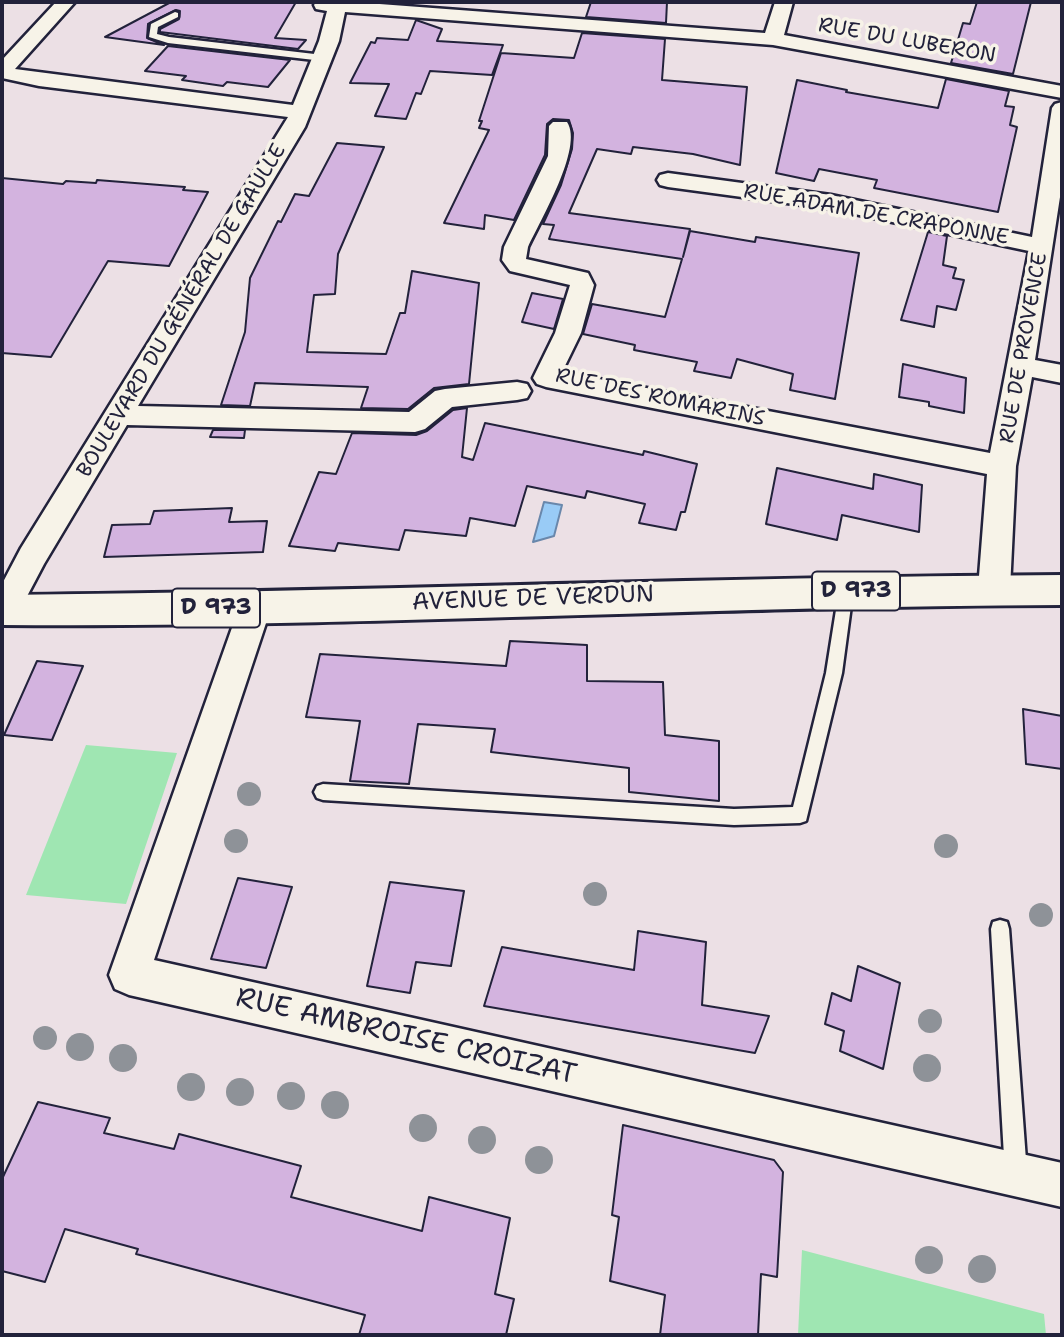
<!DOCTYPE html>
<meta charset="utf-8">
<style>
body{margin:0}
#map{position:relative;width:1064px;height:1337px;overflow:hidden;background:#ece0e5;font-family:"Shantell Sans",sans-serif}
canvas{display:block}
.frame{position:absolute;inset:0;border:4px solid #22223b;pointer-events:none}
</style>
<div id="map">
<canvas width="1064" height="1337"></canvas>
<div class="frame"></div>
</div>
<script>
const context = document.querySelector('canvas').getContext('2d');
context.lineJoin = 'round';
function fillPath(path, color) { context.fillStyle = color; context.fill(path, 'evenodd'); }
function strokePath(path, color, width, dash) { context.strokeStyle = color; context.lineWidth = width; context.lineCap = dash ? 'butt' : 'round'; context.setLineDash(dash || []); context.stroke(path); }
function write(font, color, halo, rows, align = 'center') {
  context.font = font + ' "Shantell Sans",sans-serif'; context.lineWidth = 7; context.setLineDash([]); context.textBaseline = 'middle'; context.strokeStyle = halo; context.fillStyle = color; for (const [text, x, y, turn = 0] of rows) {
    context.save(); context.translate(x, y); context.rotate((+turn || 0) * Math.PI / 180); context.textAlign = isNaN(turn) ? turn : align; if (halo) context.strokeText(text, 0, 0); context.fillText(text, 0, 0); context.restore();
  }
}
const green = new Path2D(`
 M 86,745 L 177,753 L 126,904 L 26,895 Z
 M 802,1250 L 1044,1314 L 1046,1335 L 798,1335 Z`);
const water = new Path2D(`
 M 544,502 L 562,505 L 554,536 L 533,542 Z`);
const building = new Path2D(`
 M 171,2 L 296,2 L 275,38 L 306,40 L 298,49 L 160,32 L 160,29 L 179,19 L 180,11 L 176,10 L 148,24 L 147,38 L 164,45 L 105,37 Z
 M 591,2 L 667,2 L 666,23 L 586,17 Z
 M 977,2 L 1031,2 L 1013,74 L 951,63 L 963,23 L 970,24 Z
 M 416,20 L 442,29 L 437,41 L 503,45 L 492,75 L 430,71 L 421,94 L 416,93 L 406,119 L 375,116 L 389,84 L 350,83 L 371,42 L 375,43 L 377,38 L 408,40 Z
 M 582,33 L 665,39 L 662,80 L 747,87 L 740,165 L 693,154 L 633,147 L 631,154 L 597,149 L 569,213 L 690,229 L 683,257 L 690,231 L 755,242 L 756,237 L 859,253 L 835,399 L 790,390 L 793,374 L 737,359 L 731,378 L 694,371 L 697,362 L 634,350 L 635,345 L 583,334 L 592,304 L 665,317 L 682,259 L 549,239 L 554,225 L 543,224 L 561,185 L 572,149 L 573,133 L 569,120 L 553,119 L 547,124 L 545,155 L 514,220 L 485,215 L 484,229 L 444,223 L 489,130 L 479,128 L 482,121 L 479,121 L 501,53 L 574,58 Z
 M 168,46 L 290,60 L 268,87 L 227,82 L 223,86 L 182,80 L 186,76 L 145,71 Z
 M 946,79 L 1009,91 L 1005,106 L 1014,107 L 1010,125 L 1017,127 L 998,212 L 874,188 L 877,180 L 819,169 L 814,181 L 776,173 L 797,80 L 847,90 L 846,92 L 938,108 Z
 M 337,143 L 384,147 L 338,254 L 335,294 L 314,295 L 307,352 L 386,354 L 400,313 L 405,313 L 412,271 L 479,283 L 469,384 L 434,388 L 408,409 L 361,408 L 368,387 L 255,383 L 250,406 L 221,405 L 245,332 L 250,278 L 278,221 L 281,222 L 295,194 L 309,196 Z
 M 2,178 L 63,184 L 66,181 L 96,183 L 97,180 L 185,187 L 183,190 L 208,192 L 169,266 L 108,261 L 51,357 L 2,353 Z
 M 928,232 L 947,236 L 943,265 L 956,268 L 953,278 L 964,280 L 956,310 L 937,306 L 934,327 L 901,320 Z
 M 532,293 L 563,299 L 554,329 L 522,322 Z
 M 903,364 L 966,378 L 964,413 L 929,406 L 929,402 L 899,397 Z
 M 467,408 L 462,457 L 473,460 L 485,423 L 643,455 L 644,451 L 697,464 L 685,512 L 681,512 L 676,530 L 639,523 L 645,504 L 587,491 L 585,498 L 527,486 L 515,526 L 470,518 L 466,536 L 405,530 L 399,550 L 338,543 L 335,551 L 289,546 L 319,472 L 336,474 L 352,433 L 416,435 L 427,431 L 453,410 Z
 M 213,430 L 245,430 L 244,438 L 210,437 Z
 M 777,468 L 873,489 L 874,474 L 922,485 L 919,532 L 842,515 L 837,540 L 766,524 Z
 M 232,508 L 229,522 L 267,521 L 263,552 L 104,557 L 112,525 L 150,524 L 154,511 Z
 M 510,641 L 587,645 L 587,681 L 663,682 L 665,735 L 719,741 L 719,801 L 629,792 L 629,768 L 491,752 L 495,729 L 418,724 L 409,784 L 350,781 L 360,721 L 306,717 L 320,654 L 506,666 Z
 M 37,661 L 83,666 L 52,740 L 4,735 Z
 M 1023,709 L 1062,716 L 1062,769 L 1026,764 Z
 M 238,878 L 292,887 L 266,968 L 211,959 Z
 M 390,882 L 464,891 L 451,966 L 416,962 L 410,993 L 367,986 Z
 M 638,931 L 706,942 L 702,1005 L 769,1016 L 755,1053 L 484,1006 L 502,947 L 634,970 Z
 M 858,966 L 900,983 L 883,1069 L 840,1051 L 844,1031 L 825,1024 L 832,993 L 851,1001 Z
 M 38,1102 L 110,1118 L 104,1133 L 174,1149 L 179,1134 L 301,1166 L 291,1197 L 422,1231 L 429,1197 L 510,1218 L 495,1294 L 514,1299 L 506,1335 L 359,1335 L 365,1315 L 136,1254 L 138,1249 L 65,1229 L 45,1282 L 2,1271 L 2,1179 Z
 M 623,1125 L 774,1160 L 783,1172 L 777,1277 L 761,1274 L 758,1335 L 660,1335 L 665,1295 L 610,1281 L 619,1217 L 612,1215 Z`);
const lane = new Path2D(`
 M 175,12 L 178,13 L 178,17 L 158,27 L 157,34 L 169,37 L 323,55 L 328,58 L 323,61 L 168,43 L 149,37 L 151,24 Z
 M 846,585 L 853,591 L 842,673 L 806,821 L 800,823 L 734,825 L 323,800 L 317,798 L 314,792 L 317,786 L 323,784 L 734,809 L 793,807 L 826,673 L 839,591 Z
 M 1000,920 L 1007,922 L 1009,929 L 1027,1174 L 1023,1181 L 1016,1185 L 1009,1181 L 1005,1174 L 991,929 L 993,922 Z`);
const street = new Path2D(`
 M 56,2 L 75,2 L 15,69 L 293,105 L 319,41 L 327,11 L 316,9 L 314,5 L 316,2 L 353,2 L 765,33 L 775,2 L 793,2 L 784,35 L 1062,86 L 1062,98 L 773,45 L 345,12 L 339,41 L 305,127 L 138,406 L 409,412 L 435,391 L 445,389 L 517,382 L 527,384 L 531,391 L 527,398 L 517,400 L 452,407 L 425,429 L 415,432 L 127,425 L 44,564 L 15,619 L 2,622 L 2,584 L 21,548 L 288,117 L 39,86 L 2,78 L 2,60 Z
 M 1062,102 L 1062,184 L 1035,360 L 1062,365 L 1062,383 L 1032,377 L 1016,466 L 1010,589 L 1005,598 L 994,602 L 983,598 L 978,589 L 987,474 L 546,387 L 537,384 L 533,378 L 555,333 L 570,285 L 510,271 L 502,260 L 504,247 L 548,156 L 549,126 L 553,122 L 567,122 C 584,147 540,221 528,247 L 526,259 L 588,273 L 594,285 L 581,333 L 562,372 L 990,453 L 1029,251 L 831,209 L 668,187 L 660,185 L 657,180 L 660,175 L 668,173 L 831,195 L 1032,237 L 1052,108 L 1055,104 Z
 M 255,595 L 266,599 L 271,608 L 154,960 L 1062,1163 L 1062,1207 L 129,995 L 115,989 L 109,975 L 239,608 L 244,599 Z`);
const primary = new Path2D(`
 M 1062,575 L 1062,605 C 709,606 355,628 2,625 L 2,595 C 355,592 709,577 1062,575 Z`);
const trees = [
 [249,794,12],
 [236,841,12],
 [946,846,12],
 [595,894,12],
 [1041,915,12],
 [930,1021,12],
 [45,1038,12],
 [80,1047,14],
 [123,1058,14],
 [927,1068,14],
 [191,1087,14],
 [240,1092,14],
 [291,1096,14],
 [335,1105,14],
 [423,1128,14],
 [482,1140,14],
 [539,1160,14],
 [929,1260,14],
 [982,1269,14]
];
const farStreetnames = [
 ["RUE DU LUBERON",907,41,10],
 ["RUE ADAM DE CRAPONNE",876,215,10],
 ["BOULEVARD DU GÉNÉRAL DE GAULLE",182,311,-59],
 ["RUE DE PROVENCE",1024,348,-80],
 ["RUE DES ROMARINS",660,398,12]
];
const shields = [
 [856,591,88],
 [216,608,88]
];
const shieldNames = [
 ["D 973",856,591],
 ["D 973",216,608]
];
const streetNames = [
 ["AVENUE DE VERDUN",533,599,-2]
];
const nearStreetnames = [
 ["RUE AMBROISE CROIZAT",406,1037,13]
];
fillPath(green, '#9fe6b2');
fillPath(water, '#99cbf6');
strokePath(water, '#6987ab', 2);
fillPath(building, '#d3b3df');
strokePath(building, '#22223b', 2);
strokePath(lane, '#22223b', 5);
strokePath(street, '#22223b', 5);
strokePath(primary, '#22223b', 6);
fillPath(lane, '#f7f3e8');
fillPath(street, '#f7f3e8');
fillPath(primary, '#f7f3e8');
context.fillStyle = '#8e9298';
for (const [x, y, r] of trees) { context.beginPath(); context.arc(x, y, r, 0, 2 * Math.PI); context.fill(); }
write('21px', '#22223b', '#f7f3e8', farStreetnames);
for (const [x, y, w] of shields) { const box = new Path2D(); box.roundRect(x - w / 2, y - 19.5, w, 39, 5); context.fillStyle = '#f7f3e8'; context.fill(box); strokePath(box, '#22223b', 2); }
write('bold 23px', '#22223b', null, shieldNames);
write('24px', '#22223b', '#f7f3e8', streetNames);
write('28px', '#22223b', '#f7f3e8', nearStreetnames);
</script>
